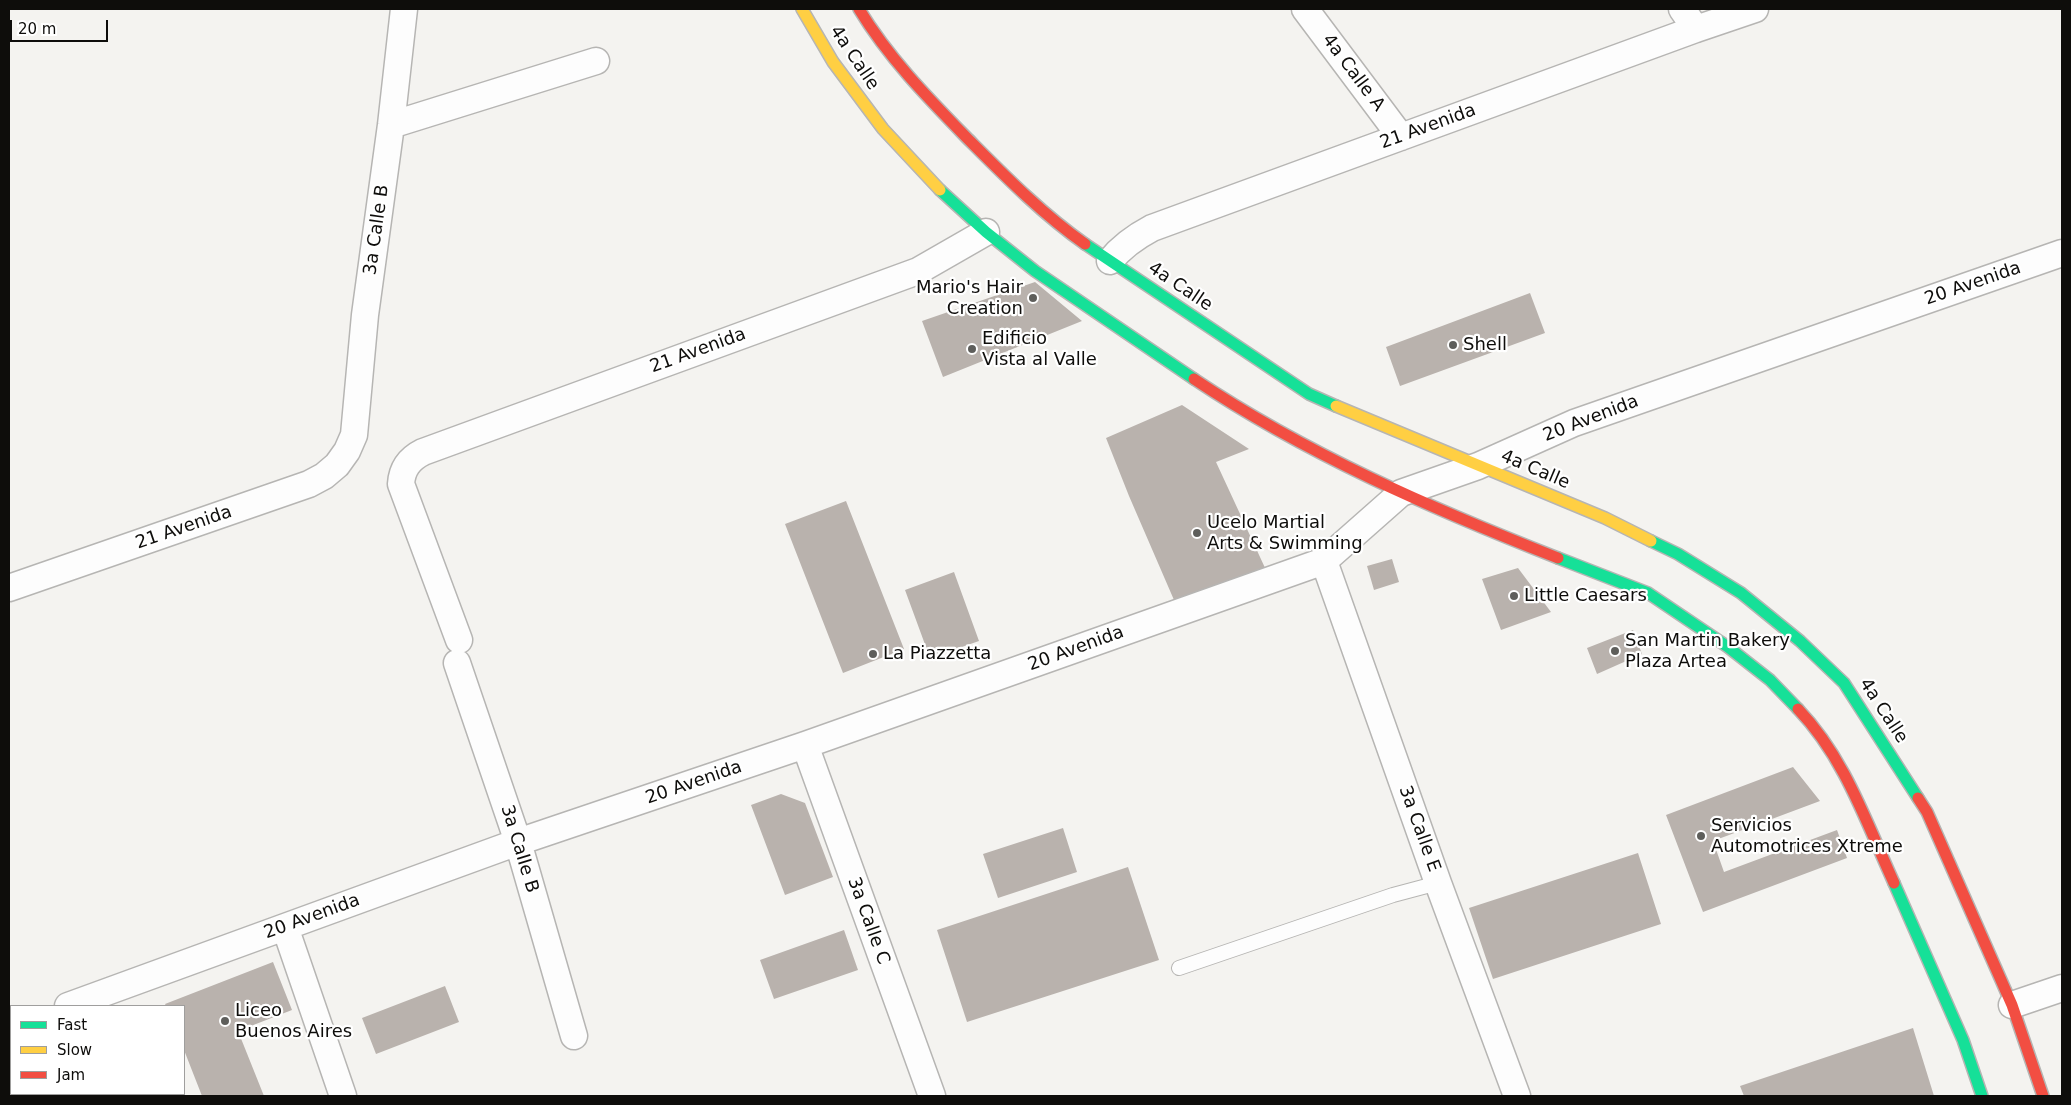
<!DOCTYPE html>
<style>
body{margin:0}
#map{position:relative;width:2071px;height:1105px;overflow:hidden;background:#f4f3f0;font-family:"DejaVu Sans",sans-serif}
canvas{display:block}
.frame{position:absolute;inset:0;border:10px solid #0e0d0b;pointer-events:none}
.legend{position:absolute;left:10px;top:1005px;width:175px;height:90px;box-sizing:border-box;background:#fff;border:1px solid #9f9e9d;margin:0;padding:6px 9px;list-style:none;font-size:15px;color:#0e0d0b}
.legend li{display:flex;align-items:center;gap:10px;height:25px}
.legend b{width:25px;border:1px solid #9f9e9d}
.scale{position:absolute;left:10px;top:20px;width:98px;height:22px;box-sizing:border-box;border:2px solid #0e0d0b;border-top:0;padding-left:6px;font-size:15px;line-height:18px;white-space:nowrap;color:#0e0d0b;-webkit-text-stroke:4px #fff;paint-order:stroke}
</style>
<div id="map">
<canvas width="2071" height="1105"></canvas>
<div class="frame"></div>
<ul class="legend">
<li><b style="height:6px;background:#16e098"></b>Fast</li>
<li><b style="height:6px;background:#ffcf43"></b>Slow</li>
<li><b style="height:6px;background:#f24e42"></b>Jam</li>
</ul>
<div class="scale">20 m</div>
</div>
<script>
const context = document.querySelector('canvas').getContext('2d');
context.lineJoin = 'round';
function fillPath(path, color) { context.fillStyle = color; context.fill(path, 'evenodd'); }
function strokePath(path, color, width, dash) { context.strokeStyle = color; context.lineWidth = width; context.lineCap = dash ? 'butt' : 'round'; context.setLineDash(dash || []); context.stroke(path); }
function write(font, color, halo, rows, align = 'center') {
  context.font = font + ' "DejaVu Sans",sans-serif'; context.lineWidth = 4.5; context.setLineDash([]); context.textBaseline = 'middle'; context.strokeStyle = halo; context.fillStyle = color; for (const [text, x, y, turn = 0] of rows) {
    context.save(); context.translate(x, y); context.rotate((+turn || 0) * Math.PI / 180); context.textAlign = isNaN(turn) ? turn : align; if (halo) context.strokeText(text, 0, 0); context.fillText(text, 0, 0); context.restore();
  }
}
const building = new Path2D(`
 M 1035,282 L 1082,321 L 943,377 L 922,321 Z
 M 1530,293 L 1545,333 L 1400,386 L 1386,347 Z
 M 1182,405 L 1249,449 L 1216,462 L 1266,570 L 1174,600 L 1129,496 L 1106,438 Z
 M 846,501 L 904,649 L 843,673 L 785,524 Z
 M 1392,559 L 1399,582 L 1374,590 L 1367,566 Z
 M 1518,568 L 1551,612 L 1501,630 L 1482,579 Z
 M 954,572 L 979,641 L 930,658 L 905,590 Z
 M 1633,630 L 1642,654 L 1597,674 L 1587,648 Z
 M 1793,767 L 1820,801 L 1713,841 L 1724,872 L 1837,830 L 1847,858 L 1703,912 L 1666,815 Z
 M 781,794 L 805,803 L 833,877 L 785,895 L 751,805 Z
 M 1063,828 L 1077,872 L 998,898 L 983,854 Z
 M 1638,853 L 1661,924 L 1493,979 L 1469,908 Z
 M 1128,867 L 1159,960 L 967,1022 L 937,930 Z
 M 844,930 L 858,970 L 774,999 L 760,960 Z
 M 273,962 L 292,1010 L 238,1031 L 264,1096 L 202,1096 L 184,1050 L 184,1006 L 166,1006 L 165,1004 Z
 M 445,986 L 459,1022 L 376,1054 L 362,1018 Z
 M 1913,1028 L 1934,1096 L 1744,1096 L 1740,1086 Z`);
const lane = new Path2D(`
 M 1179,968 L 1393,895 L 1438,883`);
const street = new Path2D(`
 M 1305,9 L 1401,137
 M 1682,9 L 1696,29
 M 391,125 L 596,61
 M 1110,261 C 1122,246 1135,237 1152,228 L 1696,29 L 1755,9
 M 1324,561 L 1438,883 L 1517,1096
 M 9,588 L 309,484 L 324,476 L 337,465 L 347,451 L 354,435 L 365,315 L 391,125 L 404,9
 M 459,640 L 401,484 C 402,469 409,459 423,452 L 918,271 L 986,232
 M 457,663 L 518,842 L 574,1036
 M 805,745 L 932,1096
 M 285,927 L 343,1096
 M 2012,1005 L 2062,988
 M 68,1006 L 518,842 L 805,745 L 1324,561 L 1401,493 L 1478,466 L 1574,423 L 2062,253
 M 9,1028 L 11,1027`);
const fast = new Path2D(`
 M 940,190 L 986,232 L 1035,271 L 1194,379
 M 1085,244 L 1309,394 L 1336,406
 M 1651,541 L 1678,554 L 1741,593 L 1800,641 L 1844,683 L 1918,798
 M 1558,558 L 1648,593 L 1728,647 L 1770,680 L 1798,709
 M 1894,883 L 1963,1040 L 1982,1096`);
const slow = new Path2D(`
 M 802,9 L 833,62 L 883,129 L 940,190
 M 1336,406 L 1605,518 L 1651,541`);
const jam = new Path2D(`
 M 859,9 C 888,57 927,97 966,137 C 1004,175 1041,213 1085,244
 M 1194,379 C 1306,454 1433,509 1558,558
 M 1798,709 C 1845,758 1866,822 1894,883
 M 1918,798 L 1927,812 L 2012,1005 L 2043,1096`);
const markers = [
 [1033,298,5,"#5e5e5b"],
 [1453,345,5,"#5e5e5b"],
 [972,349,5,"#5e5e5b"],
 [1197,533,5,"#5e5e5b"],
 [1514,596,5,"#5e5e5b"],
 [1615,651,5,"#5e5e5b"],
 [873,654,5,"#5e5e5b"],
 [1701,836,5,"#5e5e5b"],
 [225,1021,5,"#5e5e5b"]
];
const streetNames = [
 ["4a Calle",854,58,56],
 ["4a Calle A",1353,73,53],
 ["21 Avenida",1428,127,-20],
 ["3a Calle B",377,230,-82],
 ["20 Avenida",1973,284,-19],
 ["4a Calle",1180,287,34],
 ["21 Avenida",698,351,-20],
 ["20 Avenida",1591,419,-21],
 ["4a Calle",1535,470,23],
 ["21 Avenida",184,528,-19],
 ["20 Avenida",1076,649,-20],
 ["4a Calle",1883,711,57],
 ["20 Avenida",694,783,-19],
 ["3a Calle E",1419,829,70],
 ["3a Calle B",519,849,73],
 ["20 Avenida",312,917,-20],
 ["3a Calle C",868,921,70]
];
const poiNames = [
 ["Mario's Hair",1023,288,"right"],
 ["Creation",1023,309,"right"],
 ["Edificio",982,339],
 ["Vista al Valle",982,360],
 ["Shell",1463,345],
 ["Ucelo Martial",1207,523],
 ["Arts & Swimming",1207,544],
 ["Little Caesars",1524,596],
 ["San Martin Bakery",1625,641],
 ["Plaza Artea",1625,662],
 ["La Piazzetta",883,654],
 ["Servicios",1711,826],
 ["Automotrices Xtreme",1711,847],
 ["Liceo",235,1011],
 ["Buenos Aires",235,1032]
];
fillPath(building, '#b9b2ad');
strokePath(lane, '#b6b5b3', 16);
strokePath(street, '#b6b5b3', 29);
strokePath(fast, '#b6b5b3', 14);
strokePath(slow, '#b6b5b3', 14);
strokePath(jam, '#b6b5b3', 14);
strokePath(lane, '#fdfdfd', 14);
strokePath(street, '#fdfdfd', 26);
strokePath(fast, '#16e098', 11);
strokePath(slow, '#ffcf43', 11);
strokePath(jam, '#f24e42', 11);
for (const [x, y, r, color] of markers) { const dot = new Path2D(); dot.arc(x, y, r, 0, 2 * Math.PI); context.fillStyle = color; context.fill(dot); strokePath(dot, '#fff', 2); }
write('18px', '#0e0d0b', '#fff', streetNames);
write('18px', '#0e0d0b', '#fff', poiNames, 'left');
</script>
